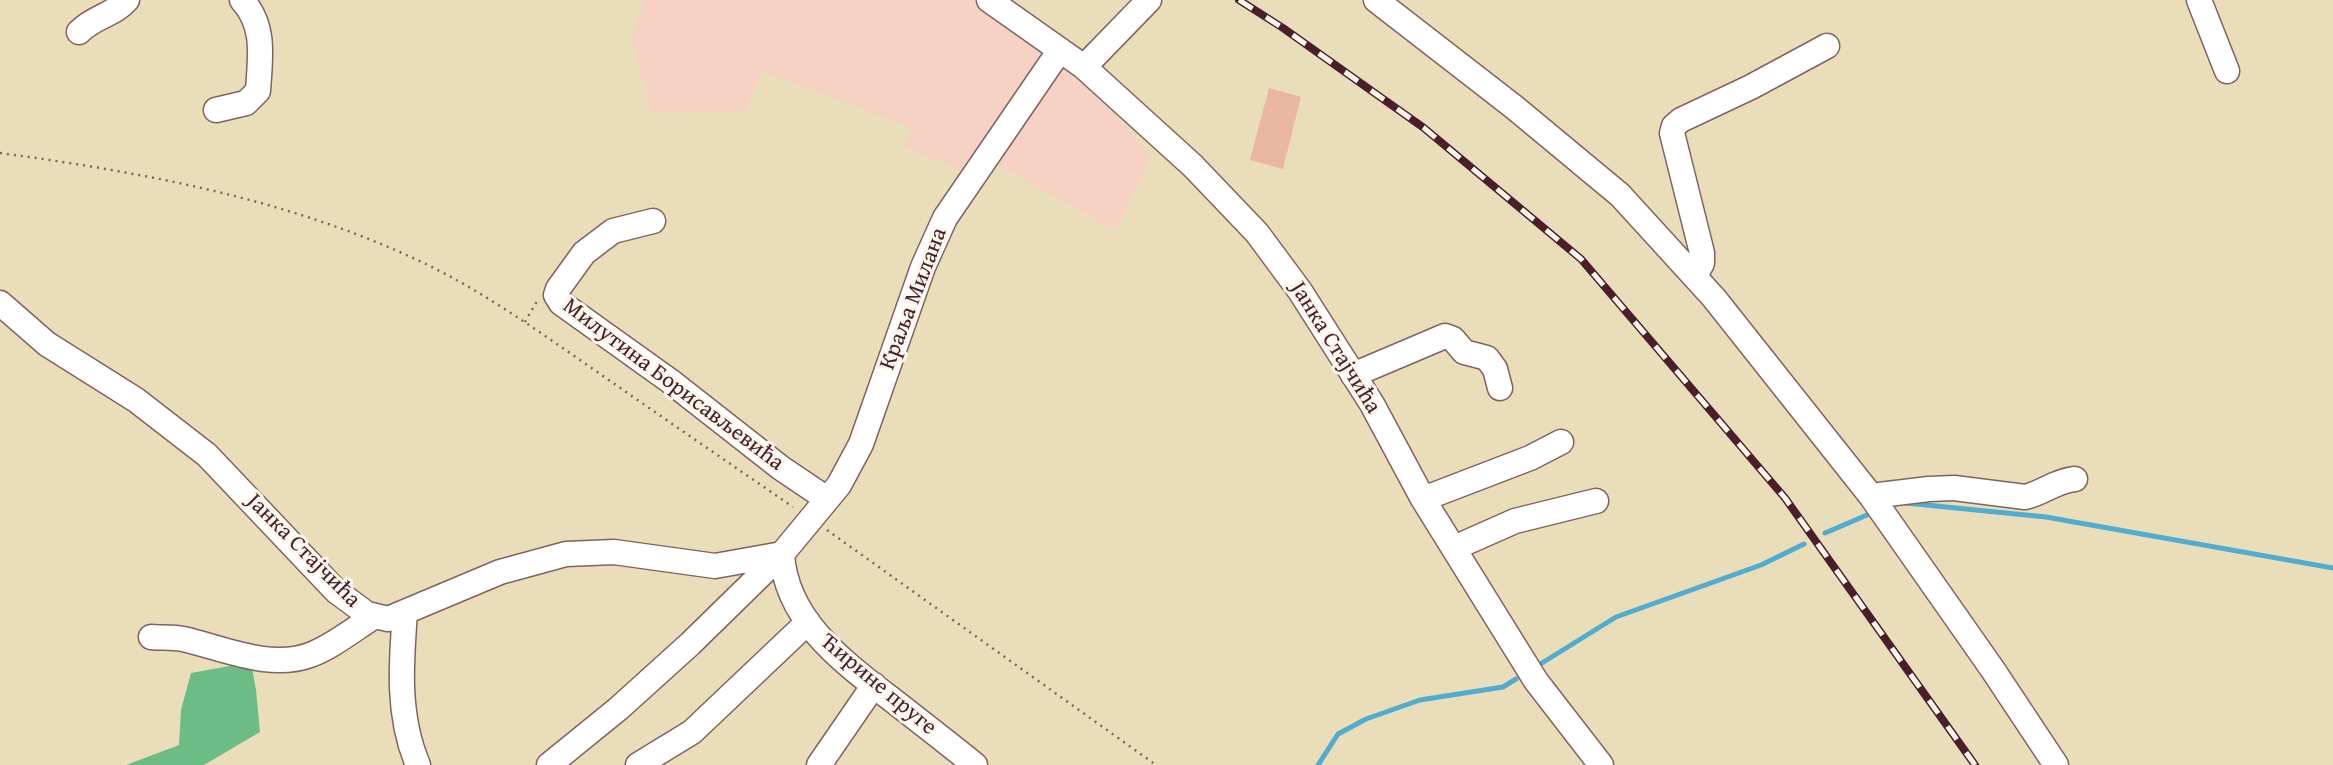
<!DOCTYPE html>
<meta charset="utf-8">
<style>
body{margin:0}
canvas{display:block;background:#eadeba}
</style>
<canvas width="2333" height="765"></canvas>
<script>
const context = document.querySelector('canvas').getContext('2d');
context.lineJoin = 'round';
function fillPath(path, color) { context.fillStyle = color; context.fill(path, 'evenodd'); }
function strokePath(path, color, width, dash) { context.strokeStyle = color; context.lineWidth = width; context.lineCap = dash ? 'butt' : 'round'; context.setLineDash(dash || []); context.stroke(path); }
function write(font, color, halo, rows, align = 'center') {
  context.font = font + ' "Gentium Book Plus",serif'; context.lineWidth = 6; context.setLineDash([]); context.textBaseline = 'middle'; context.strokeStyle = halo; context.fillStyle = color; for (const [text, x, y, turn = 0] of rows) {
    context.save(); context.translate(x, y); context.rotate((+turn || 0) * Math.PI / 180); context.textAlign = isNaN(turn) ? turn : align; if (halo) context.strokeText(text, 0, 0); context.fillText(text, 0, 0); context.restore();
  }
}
const built = new Path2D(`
 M 644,0 L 978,0 L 1094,88 L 1151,157 L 1116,231 L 992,162 L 977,178 L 904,147 L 911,128 L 761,71 L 745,112 L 652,113 L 631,38 Z`);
const forest = new Path2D(`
 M 251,662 L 256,690 L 260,732 L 204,765 L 126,765 L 179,745 L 181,710 L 191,673 Z`);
const stream = new Path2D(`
 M 1906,503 L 2046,517 L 2333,568
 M 1825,533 L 1867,515
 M 1542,663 L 1616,617 L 1761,565 L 1804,544
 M 1318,765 L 1338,734 L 1366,719 L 1420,700 L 1503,687 L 1516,679`);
const building = new Path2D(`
 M 1269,88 L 1301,97 L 1283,169 L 1250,160 Z`);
const path = new Path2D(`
 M 0,153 C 141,172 283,198 413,258 C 477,287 535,329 593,369 C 659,415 726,461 793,507
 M 525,322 L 537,301
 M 827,530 L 1156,765`);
const minor = new Path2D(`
 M 989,0 L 1084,67 L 1193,166 L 1257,233 L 1300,291 L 1372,404 L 1423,499 L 1536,681 L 1601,765
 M 1376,0 L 1514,107 L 1620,195 L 1714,298 L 1871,496 L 1993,670 L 2056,765
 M 2199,0 L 2227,71
 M 79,32 C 93,17 114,15 127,0
 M 1084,67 L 1149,0
 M 216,110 L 246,103 L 258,91 C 260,58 266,26 242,0
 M 653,221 L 613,231 L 584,253 L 558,289 L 556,295 L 561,303 L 670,381 L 781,468 L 827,499
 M 1695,276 L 1702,263 L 1702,253 L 1672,133 L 1674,126 L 1681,120 L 1751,87 L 1827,46
 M 0,303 L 47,344 L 136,400 L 207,455 L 336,591 L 367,614 L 388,619 L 500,572 L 566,554 L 614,552 L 715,566 L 782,554
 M 1353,375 L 1445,336 L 1453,339 L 1464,352 L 1487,358 L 1495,369 L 1500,388
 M 1871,496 L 1929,489 L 1954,488 L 2025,497 C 2043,493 2055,481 2075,479
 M 1423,499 L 1530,458 L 1561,442
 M 1454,548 L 1515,521 L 1596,501
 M 782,554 C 786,622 846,664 895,702 C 922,723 949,744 975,765
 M 405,612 C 401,664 397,716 418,765
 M 151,637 C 161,638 173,637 183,639 C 223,648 270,670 310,655 C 332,647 354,629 375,616
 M 549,765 L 618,709 L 690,644 L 782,554 L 839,485 L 861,444 L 923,267 L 945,218 L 1060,50
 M 638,765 L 692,732 L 808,622
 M 819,765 L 874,685`);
const rail = new Path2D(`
 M 1239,0 L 1283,28 L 1424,128 L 1581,259 L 1785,498 L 1975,765`);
const streetNames = [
 ["Краља Милана",914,299,-69],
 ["Јанка Стајчића",1335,348,58],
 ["Милутина Борисављевића",673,385,37],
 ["Јанка Стајчића",303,551,45],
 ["Ћирине пруге",878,685,40]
];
fillPath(built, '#f6d2c5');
fillPath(forest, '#6cbc86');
strokePath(stream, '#52acd0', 5);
fillPath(building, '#e8b6a3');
strokePath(minor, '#82625d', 27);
strokePath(path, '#82625d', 2.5, [2, 5]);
strokePath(minor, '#fff', 24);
strokePath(rail, '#4a1f2b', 8);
strokePath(rail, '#fbf7ec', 5, [16]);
write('23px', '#4a1f2b', '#fbf7ec', streetNames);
</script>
